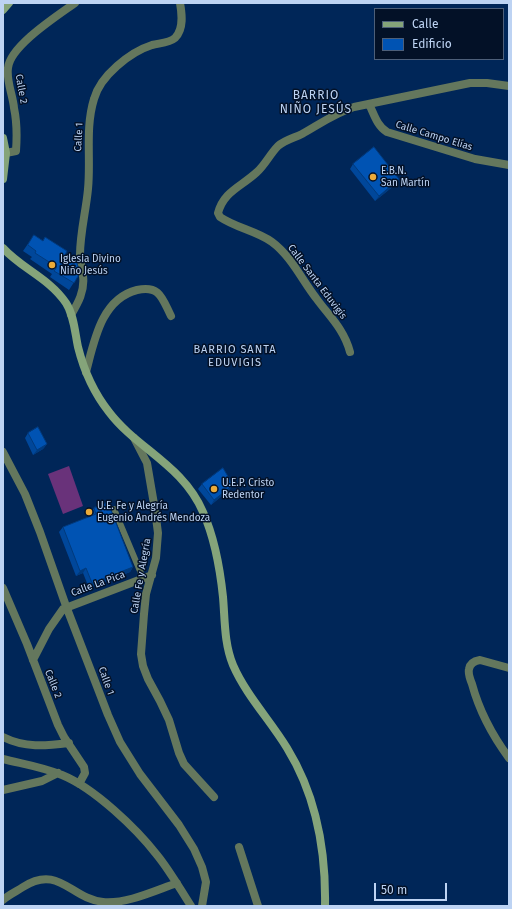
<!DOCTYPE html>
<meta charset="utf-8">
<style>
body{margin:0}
#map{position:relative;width:512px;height:909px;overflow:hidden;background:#002658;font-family:"Fira Sans",sans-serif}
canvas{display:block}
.frame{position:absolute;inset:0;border:4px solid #bdd3f3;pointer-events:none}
.legend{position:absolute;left:374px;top:8px;width:130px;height:52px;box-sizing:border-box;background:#031127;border:1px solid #4d5f79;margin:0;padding:5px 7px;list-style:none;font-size:12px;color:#bdd3f3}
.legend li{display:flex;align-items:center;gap:8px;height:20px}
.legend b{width:20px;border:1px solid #4d5f79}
.scale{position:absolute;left:374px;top:883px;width:73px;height:18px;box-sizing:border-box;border:2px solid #bdd3f3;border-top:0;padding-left:5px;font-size:12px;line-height:14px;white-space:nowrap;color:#bdd3f3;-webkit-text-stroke:3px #031127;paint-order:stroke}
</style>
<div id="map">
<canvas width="512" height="909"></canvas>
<div class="frame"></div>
<ul class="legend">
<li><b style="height:5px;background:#85a47a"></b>Calle</li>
<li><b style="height:11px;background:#0053b3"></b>Edificio</li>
</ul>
<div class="scale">50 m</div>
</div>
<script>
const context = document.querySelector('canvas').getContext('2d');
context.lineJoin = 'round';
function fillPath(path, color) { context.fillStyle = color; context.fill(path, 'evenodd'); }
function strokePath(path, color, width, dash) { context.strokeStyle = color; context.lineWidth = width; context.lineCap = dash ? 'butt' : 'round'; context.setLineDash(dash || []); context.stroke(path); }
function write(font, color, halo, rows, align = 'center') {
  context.font = font + ' "Fira Sans",sans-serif'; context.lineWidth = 3; context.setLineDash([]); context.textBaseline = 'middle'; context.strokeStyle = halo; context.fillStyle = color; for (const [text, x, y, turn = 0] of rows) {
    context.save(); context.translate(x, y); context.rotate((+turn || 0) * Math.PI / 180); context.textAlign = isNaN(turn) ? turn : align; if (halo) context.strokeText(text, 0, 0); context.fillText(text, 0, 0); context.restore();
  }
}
const green = new Path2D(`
 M 69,466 L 83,506 L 63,514 L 48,474 Z`);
const service = new Path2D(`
 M 114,509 L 143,578`);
const minor = new Path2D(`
 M 369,104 C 374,114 377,126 387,132 L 475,159 L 509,165
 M 6,153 L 16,151 C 17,137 17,122 14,108 C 13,96 6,80 8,68 C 10,46 57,16 75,3
 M 71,315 C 78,303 85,291 83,276 C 82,269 80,262 80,255 C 80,233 86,211 88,189 C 91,159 85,128 94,99 C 100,76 130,52 152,45 C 160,43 169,43 175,38 C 184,29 182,14 180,3
 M 350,352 C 344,329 329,316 316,298 C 302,280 291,256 272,242 C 257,231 236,228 220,217 L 218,213 C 224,191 241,187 257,172 C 265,165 270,154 278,146 C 285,140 294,138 302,134 C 320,124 335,113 354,107 L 470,83 L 487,83 L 509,86
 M 86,372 C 94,342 101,299 137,290 C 160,285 162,298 171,316
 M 134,438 L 147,463 L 155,510 L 158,533 L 156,558 L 146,594 L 144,614 L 141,654 L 143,666 L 148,679 L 160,701 L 169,720 L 179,753 L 184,764 L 214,797
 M 3,452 L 25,494 L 40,532 L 66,606 L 108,715 L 120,742 L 140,774 L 179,825 L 194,849 L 202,867 L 206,882 L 202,906
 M 3,588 L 27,644 L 58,725 L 64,737 L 84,767 L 85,773 L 79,784
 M 33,660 L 49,629 L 63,609 L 152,575
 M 509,668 L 480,660 C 474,661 470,663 469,669 C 468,673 470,679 472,684 C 479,710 492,735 509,758
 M 3,737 C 25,748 45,746 69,743
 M 3,759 C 23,764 43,767 62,775 C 94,788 136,828 157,855 C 170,871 180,889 191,906
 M 3,790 L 42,781 L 58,773
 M 239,847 L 258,906
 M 3,900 C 8,895 17,891 23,887 C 59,864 71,899 103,902 C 127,904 154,891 177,883`);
const secondary = new Path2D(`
 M 3,10 L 9,3
 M 3,138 L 6,153 L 3,179
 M 3,248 C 22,269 49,278 66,303 C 74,315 75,333 78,347 C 84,371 94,393 109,412 C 137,449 183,465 203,512 C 215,539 220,568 223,597 C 225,620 224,643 233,665 C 246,695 270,720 287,748 C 316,795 326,852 325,906`);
const wall = new Path2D(`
 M 353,164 L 399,179 L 396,184 L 375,201 L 350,169 Z
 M 34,235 L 65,255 L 80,273 L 69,290 L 50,277 L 52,274 L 30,259 L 32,257 L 23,251 Z
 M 28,433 L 47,444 L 43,449 L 33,455 L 25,438 Z
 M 202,484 L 233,485 L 229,490 L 211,505 L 198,489 Z
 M 94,508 L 133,567 L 130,572 L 89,588 L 83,573 L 76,576 L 59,532 L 63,527 L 92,516 L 91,513 Z`);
const shadedWall = new Path2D(`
 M 399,179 L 396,184 L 375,201 L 379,196 Z
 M 47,444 L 43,449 L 33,455 L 37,450 Z
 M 233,485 L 229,490 L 211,505 L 214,500 Z
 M 133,567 L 130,572 L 89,588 L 92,583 Z
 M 86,568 L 83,573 L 76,576 L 80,571 Z`);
const building = new Path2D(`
 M 374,147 L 399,179 L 379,196 L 353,164 Z
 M 34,235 L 43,241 L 45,237 L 67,251 L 65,255 L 77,263 L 80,273 L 74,283 L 54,271 L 57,267 L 35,253 L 36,251 L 28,245 Z
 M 38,427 L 47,444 L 37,450 L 28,433 Z
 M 223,468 L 233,485 L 214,500 L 202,484 Z
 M 108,502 L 133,567 L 92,583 L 86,568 L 80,571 L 63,527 L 96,514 L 94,508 Z`);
const markers = [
 [373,177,4,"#eaaa39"],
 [52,265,4,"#eaaa39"],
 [214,489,4,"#eaaa39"],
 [89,512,4,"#eaaa39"]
];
const streetNames = [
 ["Calle 2",21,89,80],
 ["Calle Campo Elías",434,136,17],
 ["Calle 1",79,137,-87],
 ["Calle Santa Eduvigis",317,282,53],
 ["Calle Fe y Alegría",141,576,-80],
 ["Calle La Pica",98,584,-20],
 ["Calle 1",106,681,70],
 ["Calle 2",53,684,68]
];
const poiNames = [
 ["E.B.N.",381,171],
 ["San Martín",381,183],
 ["Iglesia Divino",60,259],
 ["Niño Jesús",60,271],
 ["U.E.P. Cristo",222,483],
 ["Redentor",222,495],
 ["U.E. Fe y Alegría",97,506],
 ["Eugenio Andrés Mendoza",97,518]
];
const neighbourhoodNames = [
 ["BARRIO SANTA",235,350],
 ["EDUVIGIS",235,363]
];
const quarterNames = [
 ["BARRIO",316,96],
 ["NIÑO JESÚS",316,110]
];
fillPath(green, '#69327a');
strokePath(service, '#64775d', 6);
strokePath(minor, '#64775d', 8);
strokePath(secondary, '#85a47a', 8);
fillPath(wall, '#00479a');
fillPath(shadedWall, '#003a7d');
fillPath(building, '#0053b3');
strokePath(building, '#003a7d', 1);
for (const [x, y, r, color] of markers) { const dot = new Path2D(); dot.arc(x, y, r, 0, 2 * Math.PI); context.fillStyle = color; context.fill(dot); strokePath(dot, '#031127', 1.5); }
write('10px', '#bdd3f3', '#031127', streetNames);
write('10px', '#bdd3f3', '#031127', poiNames, 'left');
context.letterSpacing = '1px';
write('11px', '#bdd3f3', '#031127', neighbourhoodNames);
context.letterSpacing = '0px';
context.letterSpacing = '1px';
write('12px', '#bdd3f3', '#031127', quarterNames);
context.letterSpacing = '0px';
</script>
